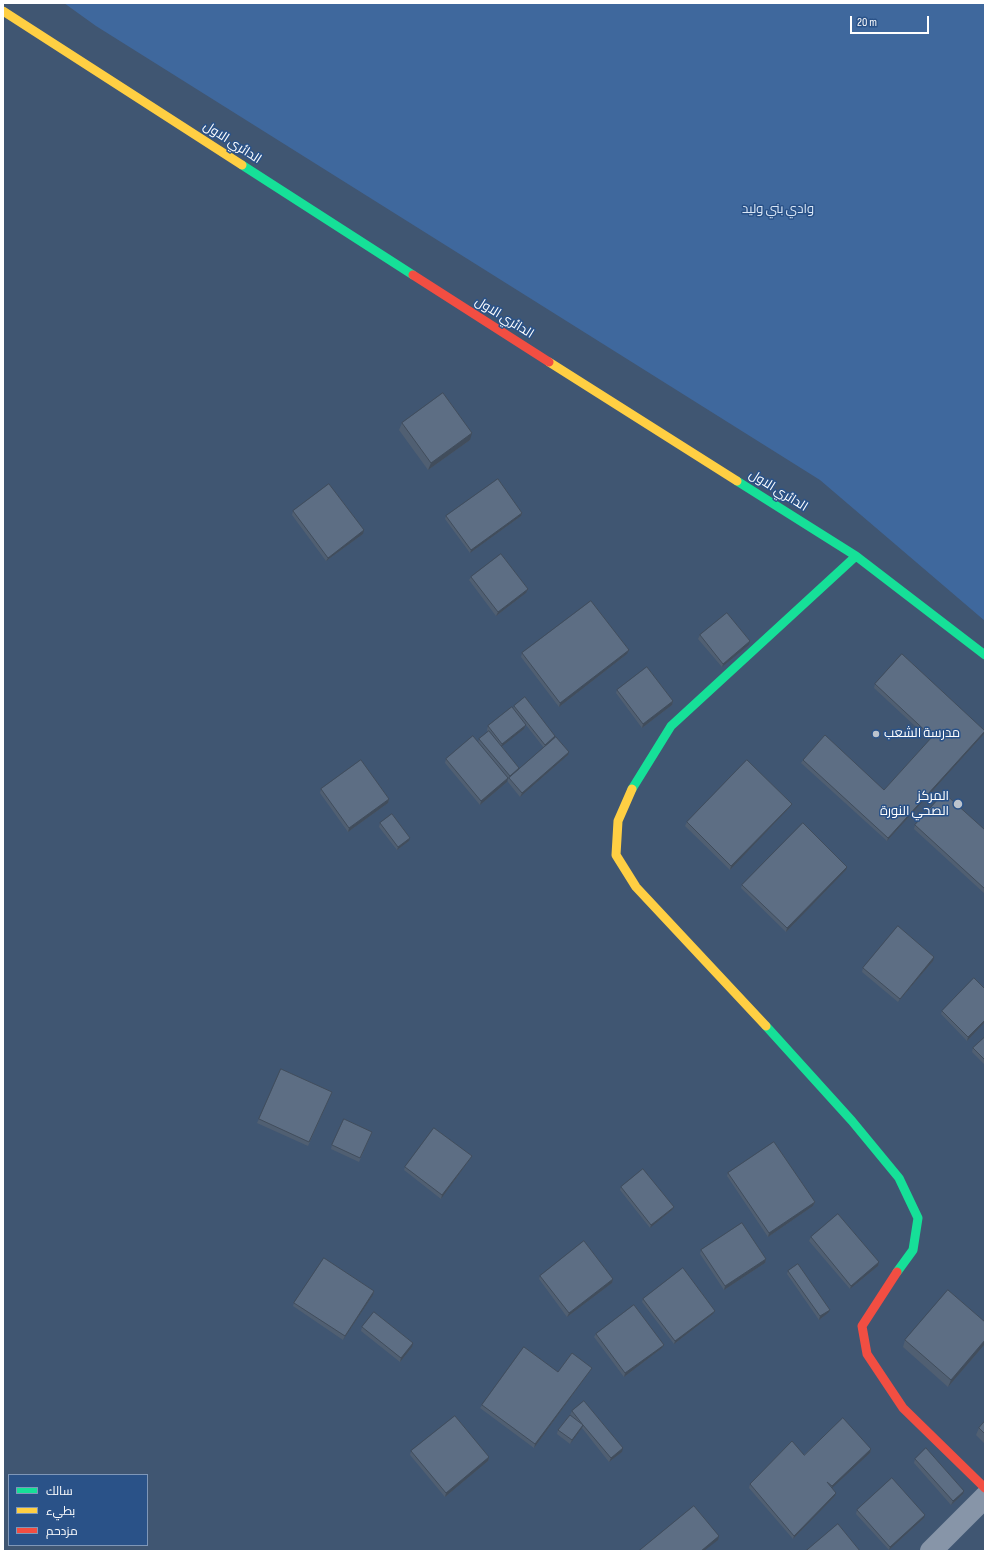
<!DOCTYPE html>
<meta charset="utf-8">
<style>
body{margin:0}
#map{position:relative;width:988px;height:1554px;overflow:hidden;background:#405672;font-family:"Sofia Sans Condensed",Cairo,sans-serif}
canvas{display:block}
.frame{position:absolute;inset:0;border:4px solid #fff;pointer-events:none}
.legend{position:absolute;left:8px;top:1474px;width:140px;height:72px;box-sizing:border-box;background:#2a5288;border:1px solid #7f97b8;margin:0;padding:5px 7px;list-style:none;font-size:12px;color:#fff}
.legend li{display:flex;align-items:center;gap:8px;height:20px}
.legend b{width:20px;border:1px solid #7f97b8}
.scale{position:absolute;left:850px;top:16px;width:79px;height:18px;box-sizing:border-box;border:2px solid #fff;border-top:0;padding-left:5px;font-size:12px;line-height:14px;white-space:nowrap;color:#fff;-webkit-text-stroke:3px #2a5288;paint-order:stroke}
</style>
<div id="map">
<canvas width="988" height="1554"></canvas>
<div class="frame"></div>
<ul class="legend">
<li><b style="height:5px;background:#16e098"></b>سالك</li>
<li><b style="height:5px;background:#ffcf43"></b>بطيء</li>
<li><b style="height:5px;background:#f24e42"></b>مزدحم</li>
</ul>
<div class="scale">20 m</div>
</div>
<script>
const context = document.querySelector('canvas').getContext('2d');
context.lineJoin = 'round';
function fillPath(path, color) { context.fillStyle = color; context.fill(path, 'evenodd'); }
function strokePath(path, color, width, dash) { context.strokeStyle = color; context.lineWidth = width; context.lineCap = dash ? 'butt' : 'round'; context.setLineDash(dash || []); context.stroke(path); }
function write(font, color, halo, rows, align = 'center') {
  context.font = font + ' "Sofia Sans Condensed",Cairo,sans-serif'; context.lineWidth = 3; context.setLineDash([]); context.textBaseline = 'middle'; context.strokeStyle = halo; context.fillStyle = color; for (const [text, x, y, turn = 0] of rows) {
    context.save(); context.translate(x, y); context.rotate((+turn || 0) * Math.PI / 180); context.textAlign = isNaN(turn) ? turn : align; if (halo) context.strokeText(text, 0, 0); context.fillText(text, 0, 0); context.restore();
  }
}
const green = new Path2D(`
 M 64,3 L 985,3 L 985,621 L 820,480 L 96,26 Z`);
const street = new Path2D(`
 M 931,1551 L 985,1497`);
const fast = new Path2D(`
 M 242,165 L 413,275
 M 737,481 L 856,556 L 985,655
 M 632,789 L 671,726 L 856,556
 M 766,1026 L 852,1121 L 899,1178 L 918,1218 L 913,1250 L 897,1272`);
const slow = new Path2D(`
 M 3,11 L 242,165
 M 549,362 L 737,481
 M 632,789 L 618,821 L 616,855 L 636,887 L 766,1026`);
const jam = new Path2D(`
 M 413,275 L 549,362
 M 897,1272 L 862,1326 L 867,1354 L 903,1408 L 985,1488`);
const wall = new Path2D(`
 M 402,423 L 470,440 L 428,470 L 399,430 Z
 M 293,511 L 363,534 L 326,561 L 292,515 Z
 M 522,513 L 521,516 L 470,553 L 445,519 L 446,516 Z
 M 471,577 L 526,593 L 496,616 L 469,580 Z
 M 700,635 L 749,645 L 722,667 L 698,639 Z
 M 522,653 L 627,654 L 559,707 L 521,657 Z
 M 875,684 L 984,734 L 887,841 L 801,763 L 803,760 L 884,790 L 930,740 L 874,688 Z
 M 617,690 L 673,701 L 672,705 L 642,728 L 616,693 Z
 M 514,706 L 554,739 L 568,755 L 520,797 L 508,782 L 508,779 L 507,782 L 480,805 L 445,763 L 446,759 L 478,743 L 479,739 L 488,732 L 487,730 L 488,726 L 513,709 ZM 526,725 L 544,748 L 519,770 L 502,746 L 524,729 Z
 M 321,789 L 389,799 L 388,803 L 348,832 L 320,793 Z
 M 792,804 L 790,807 L 730,870 L 685,826 L 687,822 Z
 M 380,823 L 409,841 L 397,850 L 379,827 Z
 M 915,825 L 985,830 L 985,894 L 914,829 Z
 M 846,870 L 786,932 L 741,888 L 742,885 Z
 M 933,961 L 898,1002 L 862,972 L 863,968 Z
 M 942,1011 L 985,1022 L 967,1041 L 941,1014 Z
 M 985,1037 L 985,1065 L 972,1052 L 973,1048 Z
 M 332,1092 L 308,1146 L 257,1123 L 259,1119 Z
 M 372,1132 L 359,1162 L 331,1149 L 332,1145 Z
 M 472,1156 L 470,1159 L 441,1199 L 404,1170 L 405,1167 Z
 M 728,1173 L 815,1202 L 813,1206 L 768,1237 L 727,1176 Z
 M 621,1187 L 674,1207 L 672,1210 L 650,1228 L 620,1190 Z
 M 811,1237 L 879,1262 L 878,1266 L 850,1289 L 809,1241 Z
 M 701,1250 L 766,1259 L 765,1263 L 724,1290 L 700,1254 Z
 M 788,1271 L 828,1313 L 819,1320 L 787,1274 Z
 M 540,1276 L 613,1279 L 612,1283 L 567,1317 L 539,1279 Z
 M 374,1291 L 373,1295 L 343,1340 L 293,1306 L 294,1303 Z
 M 643,1299 L 713,1314 L 674,1344 L 642,1302 Z
 M 985,1322 L 985,1344 L 948,1387 L 903,1347 L 905,1340 Z
 M 362,1327 L 412,1347 L 400,1362 L 361,1331 Z
 M 596,1334 L 664,1345 L 662,1348 L 624,1377 L 594,1337 Z
 M 590,1371 L 534,1448 L 480,1408 L 482,1405 L 558,1372 Z
 M 572,1411 L 622,1452 L 609,1462 L 582,1428 L 570,1444 L 557,1434 L 558,1430 L 572,1416 L 570,1415 Z
 M 985,1421 L 985,1444 L 976,1435 L 979,1428 Z
 M 871,1449 L 870,1453 L 832,1488 L 836,1493 L 835,1496 L 793,1539 L 749,1488 L 750,1484 L 804,1455 Z
 M 411,1451 L 489,1457 L 488,1461 L 445,1497 L 410,1455 Z
 M 915,1459 L 964,1491 L 963,1494 L 951,1505 L 914,1463 Z
 M 857,1510 L 924,1518 L 889,1550 L 856,1514 Z`);
const shadedWall = new Path2D(`
 M 472,433 L 470,440 L 428,470 L 431,463 Z
 M 522,513 L 521,516 L 470,553 L 471,550 Z
 M 364,530 L 363,534 L 326,561 L 328,558 Z
 M 528,589 L 526,593 L 496,616 L 498,612 Z
 M 750,641 L 749,645 L 722,667 L 723,664 Z
 M 629,650 L 627,654 L 559,707 L 560,703 Z
 M 673,701 L 672,705 L 642,728 L 643,724 Z
 M 526,725 L 524,729 L 500,748 L 502,744 Z
 M 985,731 L 984,734 L 887,841 L 888,838 Z
 M 555,736 L 554,740 L 544,748 L 545,745 Z
 M 569,752 L 568,755 L 520,797 L 522,793 Z
 M 519,768 L 518,771 L 508,779 L 510,776 Z
 M 508,778 L 507,782 L 480,805 L 481,801 Z
 M 389,799 L 388,803 L 348,832 L 349,828 Z
 M 792,804 L 790,807 L 730,870 L 731,866 Z
 M 410,838 L 409,841 L 397,850 L 398,847 Z
 M 847,867 L 846,870 L 786,932 L 787,928 Z
 M 934,957 L 933,961 L 898,1002 L 900,999 Z
 M 985,1020 L 985,1022 L 967,1041 L 968,1037 Z
 M 472,1156 L 470,1159 L 441,1199 L 442,1195 Z
 M 815,1202 L 813,1206 L 768,1237 L 769,1233 Z
 M 674,1207 L 672,1210 L 650,1228 L 651,1225 Z
 M 766,1259 L 765,1263 L 724,1290 L 725,1286 Z
 M 879,1262 L 878,1266 L 850,1289 L 851,1286 Z
 M 613,1279 L 612,1283 L 567,1317 L 569,1313 Z
 M 374,1291 L 373,1295 L 343,1340 L 345,1336 Z
 M 830,1310 L 828,1313 L 819,1320 L 820,1316 Z
 M 715,1311 L 713,1314 L 674,1344 L 675,1341 Z
 M 985,1340 L 985,1344 L 948,1387 L 951,1380 Z
 M 413,1343 L 412,1347 L 400,1362 L 401,1358 Z
 M 664,1345 L 662,1348 L 624,1377 L 625,1373 Z
 M 592,1368 L 590,1371 L 534,1448 L 535,1444 Z
 M 583,1425 L 582,1428 L 570,1444 L 572,1440 Z
 M 623,1448 L 622,1452 L 609,1462 L 611,1458 Z
 M 871,1449 L 870,1453 L 830,1490 L 832,1486 Z
 M 489,1457 L 488,1461 L 445,1497 L 446,1493 Z
 M 964,1491 L 963,1494 L 951,1505 L 953,1501 Z
 M 836,1493 L 835,1496 L 793,1539 L 794,1536 Z
 M 925,1515 L 924,1518 L 889,1550 L 890,1547 Z
 M 719,1536 L 718,1540 L 704,1551 L 701,1551 Z`);
const building = new Path2D(`
 M 443,393 L 472,433 L 431,463 L 402,423 Z
 M 498,479 L 522,513 L 471,550 L 446,516 Z
 M 329,484 L 364,530 L 328,558 L 293,511 Z
 M 501,554 L 528,589 L 498,612 L 471,577 Z
 M 591,601 L 629,650 L 560,703 L 522,653 Z
 M 727,613 L 750,641 L 723,664 L 700,635 Z
 M 902,654 L 985,731 L 888,838 L 803,760 L 825,735 L 884,790 L 932,737 L 875,684 Z
 M 647,667 L 673,701 L 643,724 L 617,690 Z
 M 525,697 L 555,736 L 545,745 L 514,706 Z
 M 512,707 L 526,725 L 502,744 L 488,726 Z
 M 489,731 L 519,768 L 510,776 L 479,739 Z
 M 473,736 L 508,778 L 481,801 L 446,759 Z
 M 556,737 L 569,752 L 522,793 L 509,778 Z
 M 361,760 L 389,799 L 349,828 L 321,789 Z
 M 747,760 L 792,804 L 731,866 L 687,822 Z
 M 944,793 L 985,830 L 985,889 L 915,825 Z
 M 392,814 L 410,838 L 398,847 L 380,823 Z
 M 803,823 L 847,867 L 787,928 L 742,885 Z
 M 898,926 L 934,957 L 900,999 L 863,968 Z
 M 974,978 L 985,989 L 985,1020 L 968,1037 L 942,1011 Z
 M 985,1037 L 985,1060 L 973,1048 Z
 M 281,1069 L 332,1092 L 309,1142 L 259,1119 Z
 M 344,1119 L 372,1132 L 360,1158 L 332,1145 Z
 M 434,1128 L 472,1156 L 442,1195 L 405,1167 Z
 M 774,1142 L 815,1202 L 769,1233 L 728,1173 Z
 M 643,1169 L 674,1207 L 651,1225 L 621,1187 Z
 M 838,1214 L 879,1262 L 851,1286 L 811,1237 Z
 M 742,1223 L 766,1259 L 725,1286 L 701,1250 Z
 M 584,1241 L 613,1279 L 569,1313 L 540,1276 Z
 M 324,1258 L 374,1291 L 345,1336 L 294,1303 Z
 M 798,1264 L 830,1310 L 820,1316 L 788,1271 Z
 M 683,1268 L 715,1311 L 675,1341 L 643,1299 Z
 M 948,1290 L 985,1322 L 985,1340 L 951,1380 L 905,1340 Z
 M 634,1305 L 664,1345 L 625,1373 L 596,1334 Z
 M 374,1312 L 413,1343 L 401,1358 L 362,1327 Z
 M 524,1347 L 558,1372 L 572,1353 L 592,1368 L 535,1444 L 482,1405 Z
 M 584,1401 L 623,1448 L 611,1458 L 583,1425 L 572,1440 L 558,1430 L 570,1415 L 583,1425 L 572,1411 Z
 M 455,1416 L 489,1457 L 446,1493 L 411,1451 Z
 M 843,1418 L 871,1449 L 832,1486 L 827,1482 L 836,1493 L 794,1536 L 750,1484 L 792,1441 L 804,1455 Z
 M 985,1421 L 985,1434 L 979,1428 Z
 M 926,1448 L 964,1491 L 953,1501 L 915,1459 Z
 M 892,1478 L 925,1515 L 890,1547 L 857,1510 Z
 M 694,1506 L 719,1536 L 701,1551 L 639,1551 Z
 M 838,1524 L 860,1551 L 806,1551 Z`);
const markers = [
 [876,734,4,"#bcc4ce"],
 [958,804,5,"#bcc4ce"]
];
const streetNames = [
 ["الدائري الاول",232,143,33],
 ["الدائري الاول",504,318,32],
 ["الدائري الاول",778,491,32]
];
const parkNames = [
 ["وادي بني وليد",778,210]
];
const poiNames = [
 ["مدرسة الشعب",884,734],
 ["المركز",949,797,"right"],
 ["الصحي النورة",949,812,"right"]
];
fillPath(green, '#3f689d');
strokePath(street, '#8795a8', 22);
strokePath(fast, '#16e098', 9);
strokePath(slow, '#ffcf43', 9);
strokePath(jam, '#f24e42', 9);
fillPath(wall, '#505f72');
fillPath(shadedWall, '#414d5c');
fillPath(building, '#5d6e84');
strokePath(building, '#414d5c', 1);
for (const [x, y, r, color] of markers) { const dot = new Path2D(); dot.arc(x, y, r, 0, 2 * Math.PI); context.fillStyle = color; context.fill(dot); strokePath(dot, '#2a5288', 1.5); }
write('13px', '#fff', '#2a5288', streetNames);
write('13px', '#dae7f7', '#2a5288', parkNames);
write('13px', '#fff', '#2a5288', poiNames, 'left');
</script>
